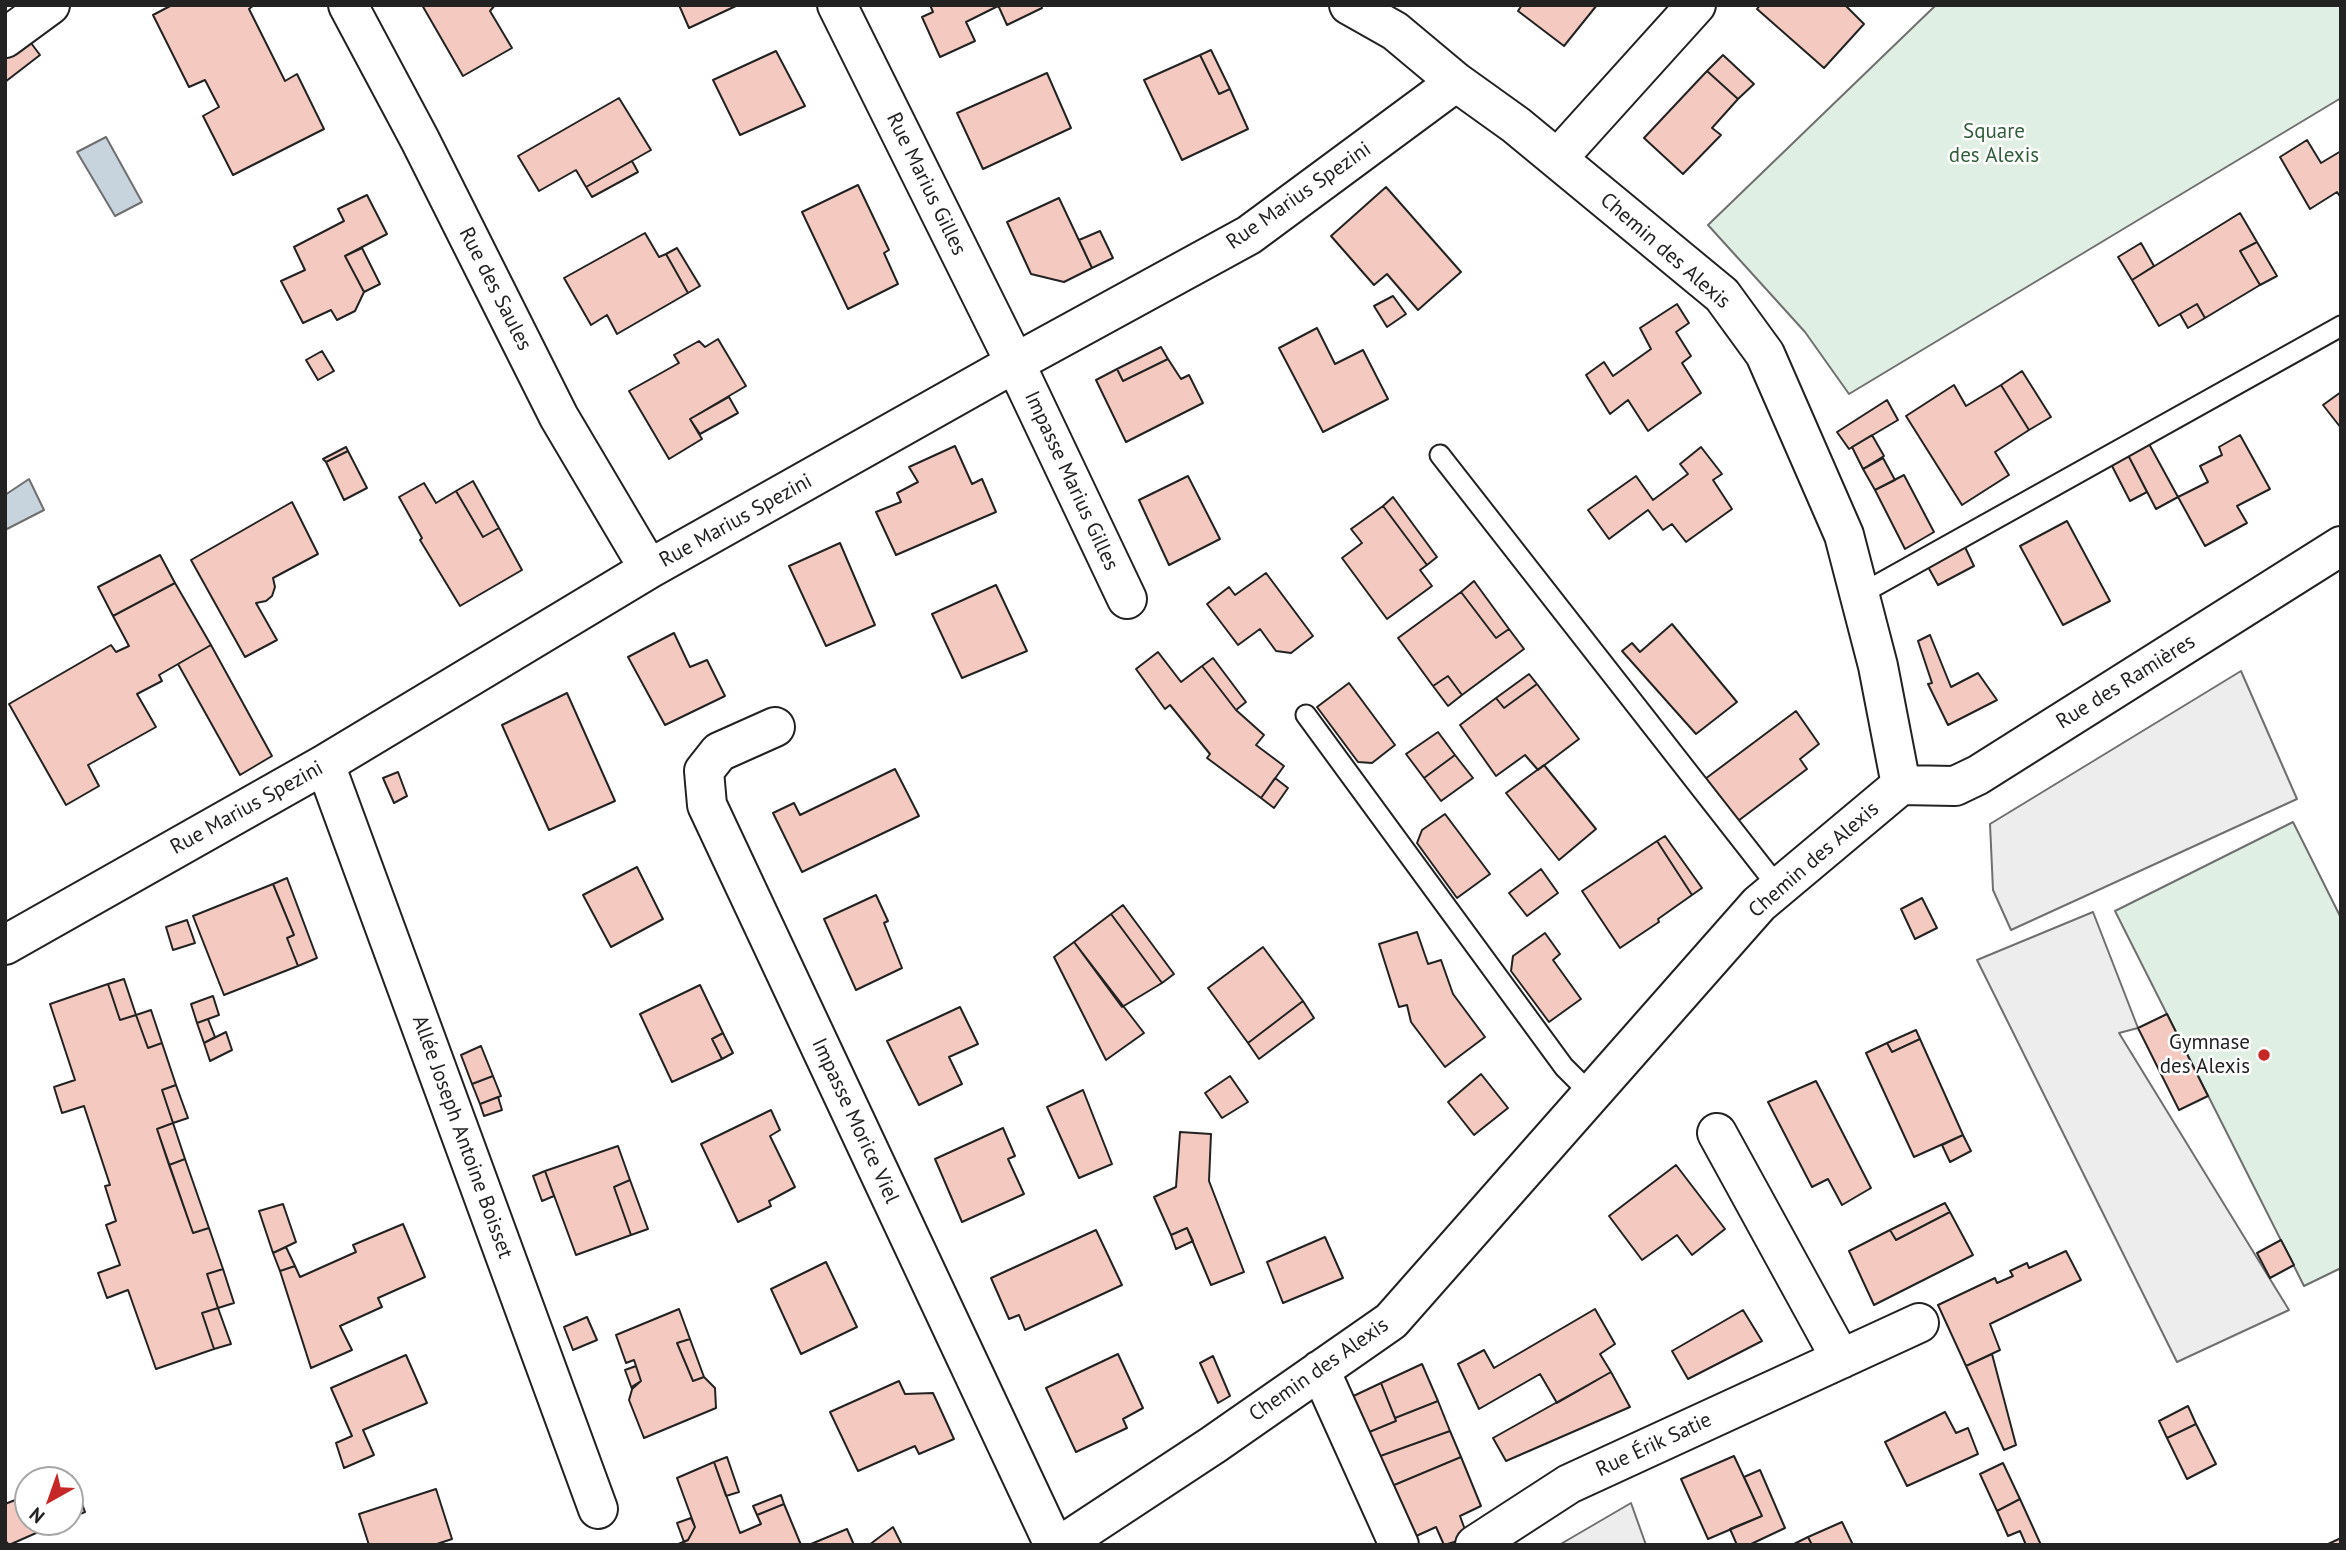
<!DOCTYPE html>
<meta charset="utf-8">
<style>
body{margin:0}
#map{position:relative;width:2346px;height:1550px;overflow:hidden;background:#fff;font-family:"PT Sans",sans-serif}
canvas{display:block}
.frame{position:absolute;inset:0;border:7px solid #222;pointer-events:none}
.north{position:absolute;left:14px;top:1466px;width:70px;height:70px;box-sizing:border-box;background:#fff;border:2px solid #a7a7a7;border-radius:50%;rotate:220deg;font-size:19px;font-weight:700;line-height:28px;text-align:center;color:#222}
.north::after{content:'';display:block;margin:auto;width:24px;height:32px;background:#c62828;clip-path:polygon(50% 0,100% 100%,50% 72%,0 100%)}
</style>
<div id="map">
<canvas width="2346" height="1550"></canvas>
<div class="frame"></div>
<div class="north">N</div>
</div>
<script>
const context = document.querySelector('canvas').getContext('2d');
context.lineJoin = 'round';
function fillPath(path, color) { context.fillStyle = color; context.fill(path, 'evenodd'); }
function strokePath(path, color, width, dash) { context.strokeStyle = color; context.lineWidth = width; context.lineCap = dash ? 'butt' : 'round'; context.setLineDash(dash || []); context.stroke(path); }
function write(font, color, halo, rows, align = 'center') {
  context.font = font + ' "PT Sans",sans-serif'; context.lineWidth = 5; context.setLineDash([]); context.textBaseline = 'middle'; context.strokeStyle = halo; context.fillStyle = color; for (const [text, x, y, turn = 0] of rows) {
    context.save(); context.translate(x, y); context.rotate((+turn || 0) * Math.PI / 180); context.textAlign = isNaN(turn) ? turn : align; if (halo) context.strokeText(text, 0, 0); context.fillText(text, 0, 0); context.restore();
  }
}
const green = new Path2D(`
 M 1936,5 L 2341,5 L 2341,98 L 1849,394 L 1805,332 L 1708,225 Z
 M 2293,822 L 2341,918 L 2341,1268 L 2304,1286 L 2115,911 Z`);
const parking = new Path2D(`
 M 2241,671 L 2297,799 L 2011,930 L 1993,890 L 1990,824 Z
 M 2093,912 L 2138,1028 L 2119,1033 L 2289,1310 L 2177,1362 L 1977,960 Z
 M 1631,1503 L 1646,1545 L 1559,1545 Z`);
const water = new Path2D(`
 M 106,137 L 142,202 L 115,216 L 77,152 Z
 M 29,479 L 44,510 L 5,530 L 5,495 Z`);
const building = new Path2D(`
 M 172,5 L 254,5 L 249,9 L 285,81 L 297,74 L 324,129 L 233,175 L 203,116 L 219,107 L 205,80 L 189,87 L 153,15 Z
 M 422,5 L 495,5 L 490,11 L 512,48 L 463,76 Z
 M 679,5 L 738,5 L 689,28 Z
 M 930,5 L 998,5 L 998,6 L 966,22 L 975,41 L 940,57 L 922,17 L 933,12 Z
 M 1041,5 L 1042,8 L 1007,25 L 998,5 Z
 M 1522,5 L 1597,5 L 1564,46 L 1518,11 Z
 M 1760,5 L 1845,5 L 1864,24 L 1824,68 L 1757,9 Z
 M 28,39 L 40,55 L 5,82 L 5,56 Z
 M 1211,50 L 1230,89 L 1219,94 L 1200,55 Z
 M 776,51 L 805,106 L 740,135 L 713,80 Z
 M 1200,55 L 1219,94 L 1230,89 L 1248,129 L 1182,160 L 1144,80 Z
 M 1723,55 L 1754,84 L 1738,99 L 1707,71 Z
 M 1707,71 L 1738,99 L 1712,128 L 1721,135 L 1683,174 L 1644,138 Z
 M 1047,73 L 1071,128 L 983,169 L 957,113 Z
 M 619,98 L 651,150 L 586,187 L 576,170 L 539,191 L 518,156 Z
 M 2307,140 L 2321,163 L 2341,151 L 2341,198 L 2337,192 L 2310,209 L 2280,157 Z
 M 632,161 L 638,172 L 592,197 L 586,187 Z
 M 858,185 L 889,250 L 884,253 L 898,284 L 848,309 L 802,212 Z
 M 1386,187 L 1461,272 L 1418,310 L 1387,274 L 1374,285 L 1331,236 Z
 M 367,195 L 387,234 L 345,256 L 364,292 L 355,311 L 337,320 L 331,310 L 303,323 L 281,281 L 305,270 L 294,247 L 344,221 L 338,209 Z
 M 1059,198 L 1092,268 L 1064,282 L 1031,274 L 1007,222 Z
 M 2240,213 L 2257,242 L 2240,251 L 2260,285 L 2205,318 L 2197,304 L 2159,326 L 2132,280 Z
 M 1100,231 L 1113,258 L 1092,268 L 1079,240 Z
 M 645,233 L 659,257 L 666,254 L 688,293 L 617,334 L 607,315 L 591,325 L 564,278 Z
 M 2257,242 L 2277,276 L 2260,285 L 2240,251 Z
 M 2141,243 L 2154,266 L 2132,280 L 2118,257 Z
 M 362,248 L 380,284 L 364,292 L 345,256 Z
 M 677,248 L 700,286 L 688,293 L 666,254 Z
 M 1393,296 L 1406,314 L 1387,327 L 1374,306 Z
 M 1677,304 L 1689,323 L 1676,332 L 1691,356 L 1682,363 L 1701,393 L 1648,431 L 1628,400 L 1610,414 L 1586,375 L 1604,362 L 1613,376 L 1651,349 L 1640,328 Z
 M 2197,304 L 2205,318 L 2188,328 L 2180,314 Z
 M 1317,328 L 1335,364 L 1363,350 L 1388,399 L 1323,432 L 1279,348 Z
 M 718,339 L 746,386 L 690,419 L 702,439 L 669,459 L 629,391 L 679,363 L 674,355 L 699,341 L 705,347 Z
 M 1161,347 L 1168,359 L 1123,381 L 1117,369 Z
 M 322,351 L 334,371 L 318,380 L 306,360 Z
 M 1168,359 L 1181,379 L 1189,375 L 1203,403 L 1126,442 L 1096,380 L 1117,369 L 1123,381 Z
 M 2022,371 L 2051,417 L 2029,430 L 2001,385 Z
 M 1954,385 L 1966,406 L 2001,385 L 2029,430 L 1995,452 L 2009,475 L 1962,505 L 1906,416 Z
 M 2341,392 L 2341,428 L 2323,405 Z
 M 729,397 L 738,413 L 700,434 L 690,419 Z
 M 1887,400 L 1898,420 L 1849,449 L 1837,432 Z
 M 1872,435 L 1884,456 L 1863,469 L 1852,447 Z
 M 2240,435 L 2270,489 L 2237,506 L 2247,523 L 2205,546 L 2178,497 L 2208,482 L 2200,466 L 2222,455 L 2219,447 Z
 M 2149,444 L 2178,497 L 2156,509 L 2128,455 Z
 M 955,446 L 972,484 L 982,479 L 996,512 L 896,555 L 876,512 L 901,502 L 897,493 L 918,482 L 909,467 Z
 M 346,447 L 348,451 L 326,462 L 323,459 Z
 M 1701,447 L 1722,474 L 1713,480 L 1732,509 L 1686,542 L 1672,524 L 1663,530 L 1648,510 L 1609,539 L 1588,510 L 1636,476 L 1653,500 L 1688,474 L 1680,464 Z
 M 348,451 L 367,488 L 344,500 L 326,462 Z
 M 2128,455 L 2147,492 L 2130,501 L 2111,464 Z
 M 1883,458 L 1895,480 L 1875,490 L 1863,469 Z
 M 1904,475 L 1934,532 L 1905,549 L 1875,490 Z
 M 1188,476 L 1220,539 L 1169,565 L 1139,500 Z
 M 473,481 L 499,528 L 483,537 L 456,491 Z
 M 424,483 L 436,503 L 456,491 L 483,537 L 499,528 L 522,570 L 460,606 L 420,540 L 422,538 L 399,497 Z
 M 1393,497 L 1437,557 L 1427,565 L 1383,506 Z
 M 292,502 L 318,554 L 273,578 L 275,587 L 272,596 L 266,601 L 256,603 L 277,640 L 245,657 L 191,560 Z
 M 1383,506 L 1427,565 L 1420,570 L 1432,586 L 1387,619 L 1342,558 L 1362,543 L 1351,529 Z
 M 2067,521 L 2110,601 L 2063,625 L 2020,546 Z
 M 840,543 L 875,625 L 826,646 L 789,566 Z
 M 1964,545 L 1974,566 L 1938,585 L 1927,565 Z
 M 160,555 L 175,583 L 113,616 L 98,587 Z
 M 1266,573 L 1313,636 L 1291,653 L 1276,651 L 1260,629 L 1238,645 L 1207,604 L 1229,587 L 1235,595 Z
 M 1474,581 L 1509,629 L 1496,638 L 1461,592 Z
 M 175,583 L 211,645 L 159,675 L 162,681 L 137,694 L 156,727 L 88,765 L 99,786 L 66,805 L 9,704 L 111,645 L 116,652 L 129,646 L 113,616 Z
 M 996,585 L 1027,651 L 962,678 L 932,614 Z
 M 1461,592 L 1496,638 L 1509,629 L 1524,649 L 1462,695 L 1448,676 L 1433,686 L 1398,638 Z
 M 1672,624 L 1737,702 L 1696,734 L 1622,651 L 1632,643 L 1640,652 Z
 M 674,633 L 690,667 L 707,660 L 725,696 L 665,725 L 628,657 Z
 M 1930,635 L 1951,687 L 1978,673 L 1997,700 L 1948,725 L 1928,684 L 1932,683 L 1918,641 Z
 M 211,645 L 272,756 L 240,775 L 178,664 Z
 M 1158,652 L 1181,682 L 1202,666 L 1236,710 L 1264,735 L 1256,745 L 1284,766 L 1261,798 L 1207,758 L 1210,754 L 1170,705 L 1165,709 L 1136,669 Z
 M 1213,658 L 1246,702 L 1236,710 L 1202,666 Z
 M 1529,674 L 1537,684 L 1504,708 L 1496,698 Z
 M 1448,676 L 1462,695 L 1448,706 L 1433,686 Z
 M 1349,683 L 1395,745 L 1372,763 L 1358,762 L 1317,707 Z
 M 1537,684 L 1579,739 L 1538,770 L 1525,755 L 1496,776 L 1460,725 L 1496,698 L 1504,708 Z
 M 567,693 L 615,801 L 549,830 L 502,725 Z
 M 1796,711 L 1819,744 L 1800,759 L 1807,769 L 1734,824 L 1701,782 Z
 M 1438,732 L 1455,755 L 1424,778 L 1406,754 Z
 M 1455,755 L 1473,778 L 1441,801 L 1424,778 Z
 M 1544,765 L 1596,829 L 1559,860 L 1506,793 Z
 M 895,769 L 919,816 L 802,872 L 773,813 L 794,803 L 800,815 Z
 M 398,772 L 407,796 L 394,803 L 383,778 Z
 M 1275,778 L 1288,788 L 1274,808 L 1261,798 Z
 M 1445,814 L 1490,874 L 1457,898 L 1417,843 L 1422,830 Z
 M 1665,836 L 1702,888 L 1692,895 L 1657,841 Z
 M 1657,841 L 1692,895 L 1658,919 L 1659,922 L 1620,948 L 1582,891 Z
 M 637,867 L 663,919 L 611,947 L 583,895 Z
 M 1541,869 L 1558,893 L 1527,916 L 1509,893 Z
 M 287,878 L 317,958 L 298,966 L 287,938 L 294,935 L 273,884 Z
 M 273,884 L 294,935 L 287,938 L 298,966 L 224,995 L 193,916 Z
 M 876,895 L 888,921 L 884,923 L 902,968 L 856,990 L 824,919 Z
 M 1922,898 L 1937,928 L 1915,939 L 1901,909 Z
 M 1123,905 L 1174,974 L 1162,983 L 1111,914 Z
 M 1111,914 L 1162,983 L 1122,1007 L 1074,942 Z
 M 187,920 L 195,943 L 173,950 L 166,927 Z
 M 1417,932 L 1428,964 L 1441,960 L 1453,994 L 1485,1037 L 1445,1067 L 1411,1022 L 1407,1005 L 1399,1007 L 1379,944 Z
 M 1545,933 L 1560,954 L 1553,960 L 1581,999 L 1549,1022 L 1511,971 L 1513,956 Z
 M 1074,942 L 1144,1033 L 1106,1060 L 1054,957 Z
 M 1263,947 L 1303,1001 L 1248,1043 L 1208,988 Z
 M 124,979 L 136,1015 L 120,1020 L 108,984 Z
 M 108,984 L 120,1020 L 136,1015 L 148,1048 L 162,1043 L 176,1085 L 162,1090 L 173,1123 L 157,1129 L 193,1233 L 209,1228 L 223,1269 L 207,1274 L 218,1308 L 202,1313 L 214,1349 L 156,1369 L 128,1290 L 107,1298 L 98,1273 L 120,1265 L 106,1225 L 116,1221 L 105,1186 L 110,1185 L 84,1106 L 62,1113 L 54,1087 L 75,1080 L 50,1004 Z
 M 700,985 L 723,1033 L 712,1039 L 722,1059 L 672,1082 L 640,1014 Z
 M 213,996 L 219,1015 L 197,1023 L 191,1004 Z
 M 1303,1001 L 1314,1018 L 1259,1059 L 1248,1043 Z
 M 960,1007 L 978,1044 L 949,1057 L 962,1084 L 919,1105 L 887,1041 Z
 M 151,1010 L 162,1043 L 148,1048 L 136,1015 Z
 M 2167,1014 L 2208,1096 L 2179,1110 L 2138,1028 Z
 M 208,1019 L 215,1037 L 204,1043 L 197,1023 Z
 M 1916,1030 L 1920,1039 L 1892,1052 L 1887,1043 Z
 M 226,1032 L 232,1050 L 210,1061 L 204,1043 Z
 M 723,1033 L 733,1053 L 722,1059 L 712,1039 Z
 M 1920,1039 L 1963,1135 L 1914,1157 L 1866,1053 L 1887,1043 L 1892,1052 Z
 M 481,1046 L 493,1076 L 472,1084 L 461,1055 Z
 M 1481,1074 L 1508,1108 L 1474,1135 L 1448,1102 Z
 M 493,1076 L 501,1096 L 480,1104 L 472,1084 Z
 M 1230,1076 L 1248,1102 L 1222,1118 L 1205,1093 Z
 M 1816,1081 L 1871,1188 L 1842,1205 L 1828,1179 L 1812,1187 L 1768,1102 Z
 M 176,1085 L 188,1118 L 173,1123 L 162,1090 Z
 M 1083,1090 L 1112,1164 L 1079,1178 L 1047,1107 Z
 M 498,1097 L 502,1110 L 484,1116 L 480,1104 Z
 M 771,1110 L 780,1130 L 770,1136 L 795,1187 L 769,1201 L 771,1206 L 738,1222 L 701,1144 Z
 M 173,1123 L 185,1159 L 169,1165 L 157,1129 Z
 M 1003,1128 L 1015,1156 L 1008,1159 L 1024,1194 L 962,1222 L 935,1159 Z
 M 1180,1132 L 1211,1134 L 1209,1181 L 1244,1272 L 1211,1285 L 1187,1228 L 1171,1235 L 1154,1197 L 1176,1187 Z
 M 1963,1135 L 1971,1151 L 1950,1162 L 1942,1145 Z
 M 618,1146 L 630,1180 L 614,1187 L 631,1235 L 576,1255 L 545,1171 Z
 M 185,1159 L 209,1228 L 193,1233 L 169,1165 Z
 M 1676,1165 L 1725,1229 L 1692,1255 L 1677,1235 L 1642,1260 L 1609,1216 Z
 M 545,1171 L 554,1196 L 542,1201 L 533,1176 Z
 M 630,1180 L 648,1229 L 631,1235 L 614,1187 Z
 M 1945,1203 L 1950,1212 L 1896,1240 L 1890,1230 Z
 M 283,1204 L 296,1242 L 273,1253 L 259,1211 Z
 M 1950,1212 L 1973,1255 L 1874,1305 L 1849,1251 L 1890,1230 L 1896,1240 Z
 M 403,1224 L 425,1277 L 378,1298 L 382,1307 L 340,1326 L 352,1350 L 311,1368 L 280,1271 L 295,1266 L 300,1277 L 356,1252 L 353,1245 Z
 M 1187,1228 L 1193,1241 L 1176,1249 L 1171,1235 Z
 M 1096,1230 L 1122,1285 L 1025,1330 L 1019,1315 L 1009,1319 L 991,1278 Z
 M 1325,1237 L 1343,1278 L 1283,1303 L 1267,1262 Z
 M 2281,1240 L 2294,1265 L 2270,1278 L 2257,1253 Z
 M 286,1247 L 295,1266 L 280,1271 L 273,1253 Z
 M 2066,1251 L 2081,1280 L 1990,1324 L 2000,1350 L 1966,1366 L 1938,1305 L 1995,1278 L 1997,1283 L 2013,1276 L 2010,1271 L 2027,1263 L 2029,1268 Z
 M 826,1262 L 857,1327 L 801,1354 L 771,1289 Z
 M 223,1269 L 234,1303 L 218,1308 L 207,1274 Z
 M 218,1308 L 231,1344 L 214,1349 L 202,1313 Z
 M 679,1309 L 690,1339 L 677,1343 L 693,1381 L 704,1377 L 715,1388 L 716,1408 L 644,1438 L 629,1400 L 633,1386 L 641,1381 L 634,1360 L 626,1363 L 616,1335 Z
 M 1595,1309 L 1615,1344 L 1600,1354 L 1611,1372 L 1557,1403 L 1540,1374 L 1479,1409 L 1458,1364 L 1484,1350 L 1494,1368 Z
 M 1743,1310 L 1762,1341 L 1688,1379 L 1672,1351 Z
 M 587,1317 L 597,1340 L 573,1350 L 564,1327 Z
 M 690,1339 L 704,1377 L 693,1381 L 677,1343 Z
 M 1118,1354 L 1143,1408 L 1123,1419 L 1127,1428 L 1076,1452 L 1046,1388 Z
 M 1992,1354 L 2016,1445 L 2004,1450 L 1966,1366 Z
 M 406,1355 L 427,1403 L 363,1430 L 374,1455 L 344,1468 L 336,1443 L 352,1436 L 331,1388 Z
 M 1213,1356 L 1230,1396 L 1218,1403 L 1200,1363 Z
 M 1422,1364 L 1438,1401 L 1395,1418 L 1381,1383 Z
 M 636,1366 L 641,1381 L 632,1389 L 625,1370 Z
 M 1611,1372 L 1630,1407 L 1506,1461 L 1493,1438 Z
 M 899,1381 L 905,1394 L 933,1393 L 954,1439 L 919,1454 L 915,1446 L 858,1471 L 830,1412 Z
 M 1381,1383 L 1396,1421 L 1362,1435 L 1347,1399 Z
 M 1438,1401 L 1450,1431 L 1372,1459 L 1362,1435 L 1396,1421 L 1395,1418 Z
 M 2188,1406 L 2196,1424 L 2167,1438 L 2159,1421 Z
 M 1945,1412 L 1956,1433 L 1968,1428 L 1978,1454 L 1907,1486 L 1885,1442 Z
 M 2196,1424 L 2216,1464 L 2187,1479 L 2167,1438 Z
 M 1450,1431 L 1461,1457 L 1387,1488 L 1372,1459 Z
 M 1734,1456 L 1762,1516 L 1708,1539 L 1681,1479 Z
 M 727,1457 L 739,1492 L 726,1496 L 714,1462 Z
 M 1461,1457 L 1481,1506 L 1460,1516 L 1468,1538 L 1444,1545 L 1436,1527 L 1414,1537 L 1387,1488 Z
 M 714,1462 L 740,1533 L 761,1524 L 757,1515 L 784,1504 L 801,1545 L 676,1545 L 688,1540 L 695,1527 L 677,1478 Z
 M 2003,1463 L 2020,1499 L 1997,1511 L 1980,1474 Z
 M 1760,1470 L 1785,1528 L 1749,1545 L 1737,1545 L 1730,1529 L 1762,1516 L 1744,1477 Z
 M 72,1476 L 85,1512 L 70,1518 L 70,1480 L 64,1480 Z
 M 436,1489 L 452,1539 L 434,1545 L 369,1545 L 359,1514 Z
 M 28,1495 L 28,1522 L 61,1522 L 9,1545 L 5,1540 L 5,1504 Z
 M 781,1495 L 784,1504 L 757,1515 L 753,1506 Z
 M 2020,1499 L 2041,1545 L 2026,1545 L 2020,1531 L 2008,1536 L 1997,1511 Z
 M 691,1518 L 695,1527 L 688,1540 L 684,1542 L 677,1523 Z
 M 1842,1522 L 1853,1545 L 1812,1545 L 1808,1537 Z
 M 893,1527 L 902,1545 L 869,1545 Z
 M 847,1529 L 854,1545 L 812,1545 L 811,1544 Z
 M 1808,1537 L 1812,1545 L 1792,1545 Z
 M 2341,1538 L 2341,1545 L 2326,1545 Z`);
const service = new Path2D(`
 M 1440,455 L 1778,887
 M 1859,595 L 2341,326
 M 1306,715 L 1564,1067 L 1591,1094`);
const minor = new Path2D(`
 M 348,5 L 420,140 L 559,417 L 649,569
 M 837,5 L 1015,363 L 1127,599
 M 5,38 L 50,5
 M 1557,159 L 1696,5
 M 775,727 L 719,752 L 704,771 L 707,805 L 1054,1545
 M 325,764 L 598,1509
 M 1901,785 L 1955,786 L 1978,775 L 2341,546
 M 5,945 L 325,764 L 649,569 L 1015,363 L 1249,235 L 1456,82
 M 1717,1133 L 1841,1359
 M 1320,1370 L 1399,1545
 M 1061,1545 L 1213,1445 L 1391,1321 L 1759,904 L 1901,785 L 1878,666 L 1844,535 L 1765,354 L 1722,295 L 1516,125 L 1456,82 L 1395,31 L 1349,5
 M 1475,1545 L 1569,1484 L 1919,1323`);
const markers = [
 [2264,1055,7,"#c62828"]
];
const parkNames = [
 ["Square",1994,132],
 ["des Alexis",1994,156]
];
const streetNames = [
 ["Rue Marius Gilles",926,184,64],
 ["Rue Marius Spezini",1299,196,-35],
 ["Chemin des Alexis",1665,251,41],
 ["Rue des Saules",495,289,63],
 ["Impasse Marius Gilles",1071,481,65],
 ["Rue Marius Spezini",736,521,-29],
 ["Rue des Ramières",2126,682,-32],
 ["Rue Marius Spezini",247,808,-29],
 ["Chemin des Alexis",1814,860,-41],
 ["Impasse Morice Viel",855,1121,65],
 ["Allée Joseph Antoine Boisset",462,1137,70],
 ["Chemin des Alexis",1319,1370,-35],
 ["Rue Érik Satie",1654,1445,-25]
];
const poiNames = [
 ["Gymnase",2250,1043],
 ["des Alexis",2250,1067]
];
fillPath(green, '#e0efe3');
strokePath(green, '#6f6f6f', 2);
fillPath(parking, '#ededed');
strokePath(parking, '#6f6f6f', 2);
fillPath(water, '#c7d3dd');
strokePath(water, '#6f6f6f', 2);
fillPath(building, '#f3c9c0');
strokePath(building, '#222', 2);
strokePath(service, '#222', 23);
strokePath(minor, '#222', 42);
strokePath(service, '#fff', 19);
strokePath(minor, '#fff', 38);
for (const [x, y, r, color] of markers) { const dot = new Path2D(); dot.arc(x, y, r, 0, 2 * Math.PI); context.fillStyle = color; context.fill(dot); strokePath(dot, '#fff', 2.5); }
write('21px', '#2f5e38', '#fff', parkNames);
write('21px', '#222', '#fff', streetNames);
write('21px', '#222', '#fff', poiNames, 'right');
</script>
